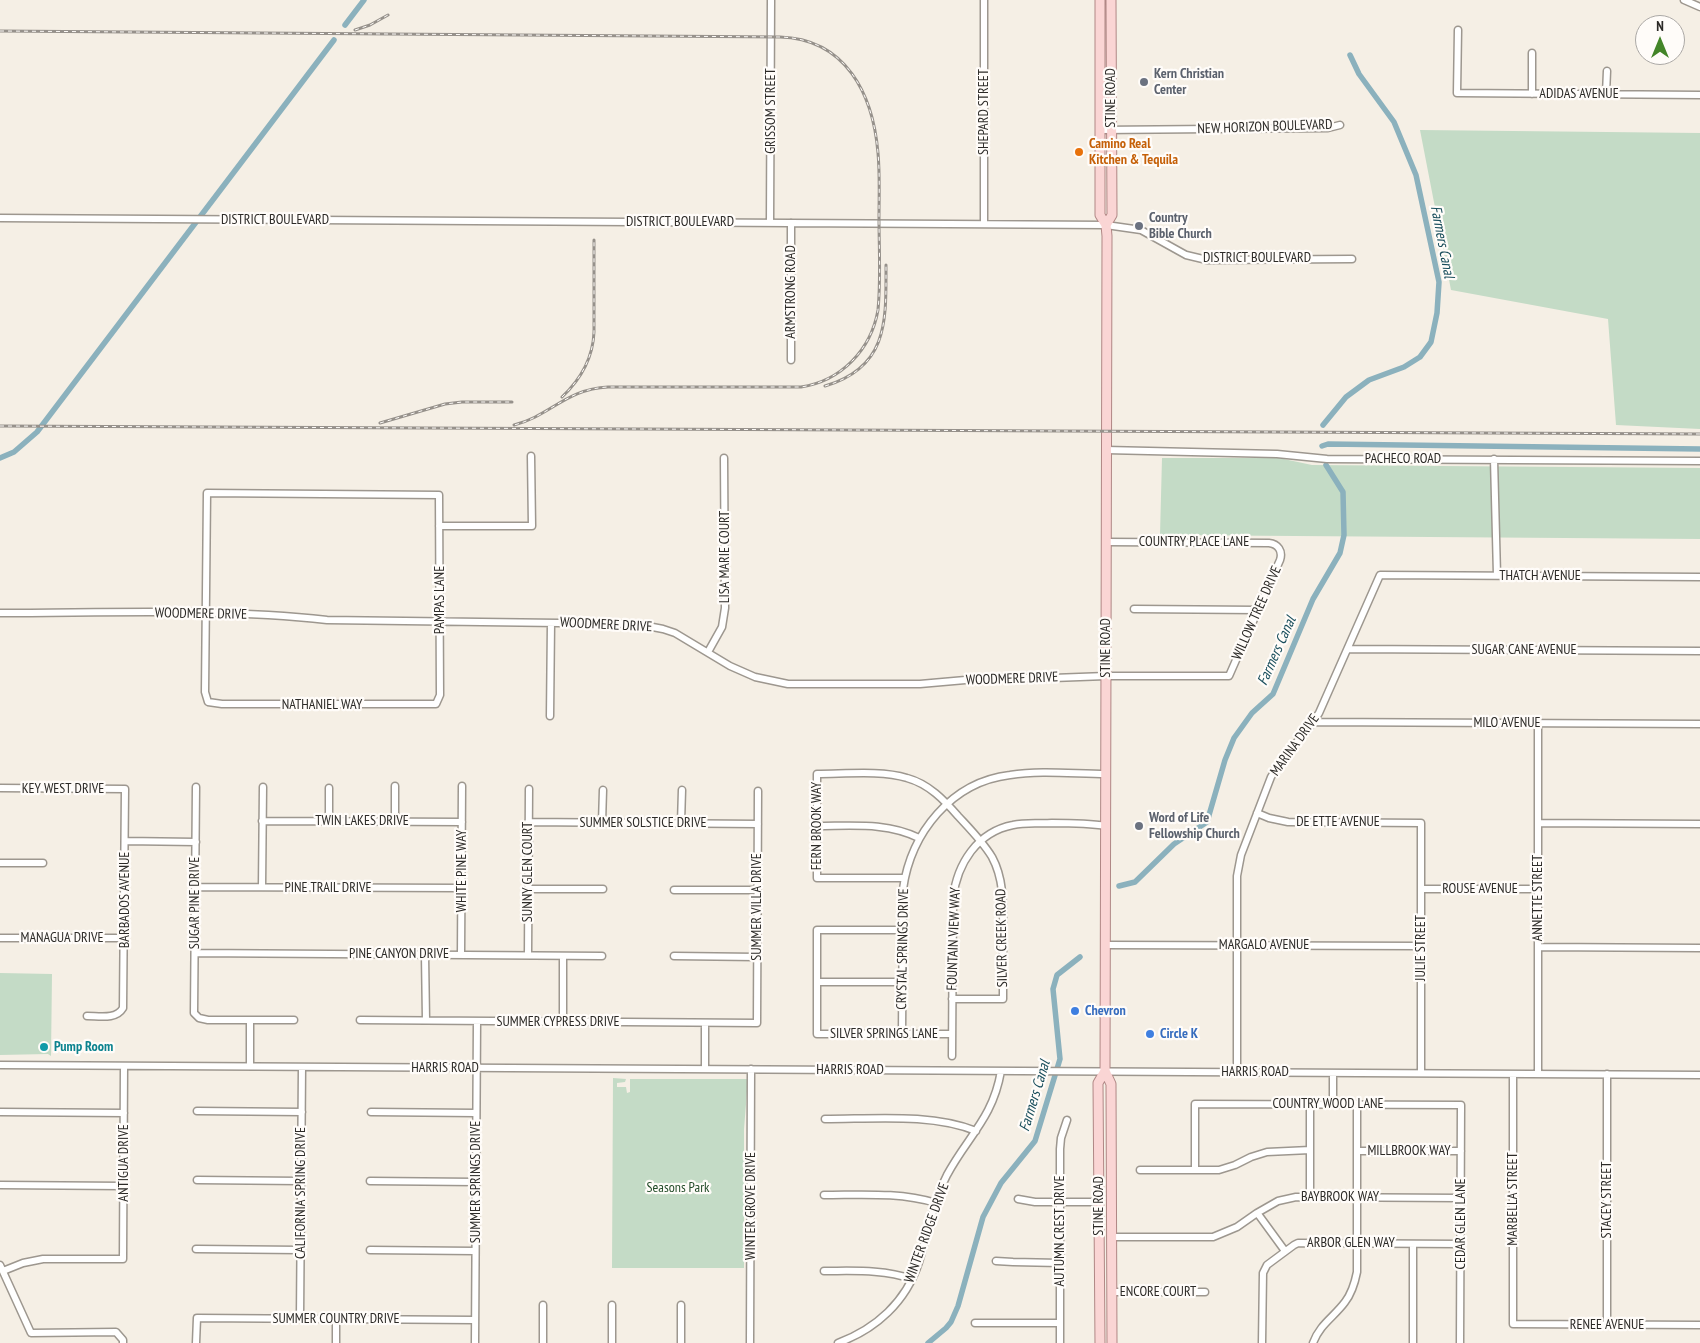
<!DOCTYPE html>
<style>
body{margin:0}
#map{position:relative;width:1700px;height:1343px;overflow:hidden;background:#f5efe5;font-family:"PT Sans Narrow",sans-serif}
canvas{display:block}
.north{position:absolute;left:1635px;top:15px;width:50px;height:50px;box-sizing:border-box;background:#fffcf9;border:1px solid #aba8a5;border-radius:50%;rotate:0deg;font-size:14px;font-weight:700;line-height:20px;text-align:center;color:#2c2a27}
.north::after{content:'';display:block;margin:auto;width:18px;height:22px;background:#438528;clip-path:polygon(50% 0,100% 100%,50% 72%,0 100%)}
</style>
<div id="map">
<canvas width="1700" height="1343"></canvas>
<div class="north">N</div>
</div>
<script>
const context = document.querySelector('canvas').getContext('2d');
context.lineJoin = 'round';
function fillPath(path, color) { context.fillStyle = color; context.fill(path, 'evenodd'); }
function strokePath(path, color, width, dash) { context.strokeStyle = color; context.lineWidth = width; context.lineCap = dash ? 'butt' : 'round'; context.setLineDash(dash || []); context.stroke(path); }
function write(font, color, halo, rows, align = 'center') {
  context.font = font + ' "PT Sans Narrow",sans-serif'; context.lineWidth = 4.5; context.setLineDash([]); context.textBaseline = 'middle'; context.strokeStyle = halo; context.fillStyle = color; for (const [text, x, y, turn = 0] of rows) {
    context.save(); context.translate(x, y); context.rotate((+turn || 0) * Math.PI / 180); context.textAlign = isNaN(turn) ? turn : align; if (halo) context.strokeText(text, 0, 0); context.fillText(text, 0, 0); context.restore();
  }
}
const green = new Path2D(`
 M 1420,130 L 1700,133 L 1700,429 L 1616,425 L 1608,319 L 1451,290 Z
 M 1162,458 L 1279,458 L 1312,465 L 1700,468 L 1700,539 L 1160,535 Z
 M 0,973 L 52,974 L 51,1056 L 48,1054 L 0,1055 Z
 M 613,1078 L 626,1079 L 625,1082 L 617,1083 L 617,1087 L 626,1087 L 627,1093 L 630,1092 L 630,1079 L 748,1079 L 744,1129 L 744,1268 L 612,1268 Z`);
const canal = new Path2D(`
 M 345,25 L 364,0
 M 1323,425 L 1346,397 L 1369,380 L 1404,367 L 1420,357 L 1431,342 L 1437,313 L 1439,282 L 1416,175 L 1394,122 L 1359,74 L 1350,55
 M 1322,446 L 1328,444 L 1700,449
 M 0,458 L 14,452 L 37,432 L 334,40
 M 1119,886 L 1135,882 L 1174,844 L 1207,822 L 1225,760 L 1234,738 L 1252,713 L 1273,694 L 1313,599 L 1340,553 L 1344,535 L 1343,492 L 1326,465
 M 928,1343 L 946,1328 L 951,1322 L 958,1306 L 983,1217 L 1001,1183 L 1035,1141 L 1060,1059 L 1053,989 L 1057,975 L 1080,957`);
const minor = new Path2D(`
 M 1684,0 L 1700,7
 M 1458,30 L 1457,93 L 1700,95
 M 1532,94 L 1532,53
 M 1606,94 L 1607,71
 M 1100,130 L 1328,128 L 1340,125
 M 0,218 L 1106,225 L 1141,230 L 1186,255 L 1207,260 L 1352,259
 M 770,223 L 771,0
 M 791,223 L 791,360
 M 984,224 L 984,0
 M 1106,450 L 1277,454 L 1327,459 L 1700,461
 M 1494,459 L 1497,575
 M 207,493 L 439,495 L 440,695 L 436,704 L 222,704 L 208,702 L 205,692 Z
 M 439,526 L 532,526 L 531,456
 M 1134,609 L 1258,610
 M 0,613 C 107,613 221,608 327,620 L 637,624 L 663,629 L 675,633 L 730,666 L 755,677 L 788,684 L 920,684 L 988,678 L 1053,678 L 1106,676 L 1229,676 L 1280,560 C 1283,551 1278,544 1269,543 L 1106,542
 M 1348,649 L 1700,651
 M 708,652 L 722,627 L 725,608 L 724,458
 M 550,716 L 551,623
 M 1314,722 L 1700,724
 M 196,787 L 194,1013 L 199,1018 L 208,1020 L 294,1020
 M 0,788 L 125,789 L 123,1008 C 116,1020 99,1016 87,1016
 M 1257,813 L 1269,818 L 1288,822 L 1421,823 L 1421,1073
 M 262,821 L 462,822
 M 329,821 L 329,788
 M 395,821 L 395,786
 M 528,822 L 758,824
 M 602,823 L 603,790
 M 681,823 L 682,790
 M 1538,823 L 1700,824
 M 817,826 C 852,826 887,822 919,838
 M 125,841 L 196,842
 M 0,863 L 43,863
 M 905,878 L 817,878 L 817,774 C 845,774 881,770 907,778 C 929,784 944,800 958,816 C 970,829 983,842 992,857 C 1005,881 1003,908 1003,935 C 1003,956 1003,978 1003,999 L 952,999
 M 195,887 L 461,888
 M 262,887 L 263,787
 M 528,889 L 603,889
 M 1421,889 L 1538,889
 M 674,890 L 757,890
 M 902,930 L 817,930 L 817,1034 L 952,1034
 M 0,938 L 124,938
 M 1106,945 L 1421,946
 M 1538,947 L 1700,948
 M 195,953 L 602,956
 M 425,955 L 426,1020
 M 461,955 L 462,786
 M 528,955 L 529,789
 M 674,956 L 757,957
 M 817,982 L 902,982
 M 360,1020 L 757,1023 L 758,791
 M 563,1022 L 563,956
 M 902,1034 L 903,889 C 911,833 951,782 1010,775 C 1041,770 1075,774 1106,774
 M 952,1056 L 953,898 C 957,864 977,832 1013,825 C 1026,822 1039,824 1052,823 C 1070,823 1088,823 1106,826
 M 0,1065 L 1700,1075
 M 250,1066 L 250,1020
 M 705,1069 L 705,1023
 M 1237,1072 L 1237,876 L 1241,855 L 1271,777 L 1284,756 L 1307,731 L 1319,713 L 1380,575 L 1700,577
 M 1513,1074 L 1513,1324 L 1700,1325
 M 1538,1074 L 1538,723
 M 1333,1104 L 1333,1073
 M 197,1111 L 302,1112
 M 0,1112 L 124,1113
 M 371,1112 L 476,1113
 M 825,1119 C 873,1119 932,1113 976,1131
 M 1357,1151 L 1461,1151
 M 1140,1170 L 1219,1170 L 1235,1165 L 1251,1157 L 1267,1152 L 1310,1150
 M 1195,1170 L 1195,1104 L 1461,1105 L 1460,1343
 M 197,1180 L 301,1181
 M 370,1181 L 476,1182
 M 0,1185 L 124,1186
 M 824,1195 C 862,1195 899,1192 936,1203
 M 1310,1197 L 1310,1104
 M 1018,1199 L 1035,1202 L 1099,1202
 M 1258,1214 L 1285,1251
 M 1111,1237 L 1213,1237 L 1237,1227 L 1257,1213 L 1278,1201 L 1296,1197 L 1461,1198
 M 196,1249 L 301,1250
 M 370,1250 L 475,1251
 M 996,1261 L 1013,1262 L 1060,1263
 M 0,1265 L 31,1333 L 116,1332 L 123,1340 L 123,1343
 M 3,1271 L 23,1263 L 43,1259 L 123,1259 L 124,1066
 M 824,1271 C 854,1271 883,1269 912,1279
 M 1112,1292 L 1205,1292
 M 300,1318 L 302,1067
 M 975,1323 L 1060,1323
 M 1607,1325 L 1607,1074
 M 196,1343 L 197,1318 L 475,1320
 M 336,1343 L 336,1319
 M 475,1343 L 477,1021
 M 543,1343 L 543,1305
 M 612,1343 L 612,1305
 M 681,1343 L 681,1305
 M 750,1343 L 751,1069
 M 838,1343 C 876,1329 906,1302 919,1262 C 928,1233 933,1203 947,1175 C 968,1136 993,1118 1001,1071
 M 1060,1343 L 1060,1149 L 1061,1138 L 1067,1120
 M 1262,1343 L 1263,1273 L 1267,1265 L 1294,1245 L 1298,1243 L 1461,1244
 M 1313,1343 C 1320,1324 1334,1317 1345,1302 C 1352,1293 1355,1282 1357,1272 L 1357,1104
 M 1413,1343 L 1413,1244`);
const major = new Path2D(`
 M 1100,0 L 1100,215 L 1106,225 L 1107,236 L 1105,1071 L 1111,1084 L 1112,1343
 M 1106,225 L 1112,215 L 1111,0
 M 1100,1343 L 1098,1083 L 1105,1071`);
const rail = new Path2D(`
 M 355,30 L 370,25 L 388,15
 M 0,31 L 780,37 C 846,39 873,94 878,153 C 880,175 879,197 879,218 C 879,249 881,280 878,310 C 871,350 841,381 801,387 L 608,387 C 566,389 550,416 514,425
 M 825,386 C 889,367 886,320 886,265
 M 562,397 C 580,380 593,358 594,332 L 594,240
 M 380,423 L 445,404 L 462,402 L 512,402
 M 0,426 L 1700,434`);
const markers = [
 [1144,82,5,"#6b7280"],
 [1079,152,5,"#e8710a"],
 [1139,226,5,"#6b7280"],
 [1139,826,5,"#6b7280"],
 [1075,1011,5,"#3f7fe0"],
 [1150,1034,5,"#3f7fe0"],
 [44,1047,5,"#0f9aa8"]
];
const worshipNames = [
 ["Kern Christian",1154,74],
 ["Center",1154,90],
 ["Country",1149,218],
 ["Bible Church",1149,234],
 ["Word of Life",1149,818],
 ["Fellowship Church",1149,834]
];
const streetNames = [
 ["ADIDAS AVENUE",1579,94],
 ["STINE ROAD",1111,98,-90],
 ["GRISSOM STREET",771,111,-90],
 ["SHEPARD STREET",984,112,-90],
 ["NEW HORIZON BOULEVARD",1265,127,-2],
 ["DISTRICT BOULEVARD",275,220],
 ["DISTRICT BOULEVARD",680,222],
 ["DISTRICT BOULEVARD",1257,258],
 ["ARMSTRONG ROAD",791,292,-90],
 ["PACHECO ROAD",1403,459],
 ["COUNTRY PLACE LANE",1194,542],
 ["LISA MARIE COURT",725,557,-90],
 ["THATCH AVENUE",1540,576],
 ["PAMPAS LANE",440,600,-90],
 ["WILLOW TREE DRIVE",1257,613,-66],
 ["WOODMERE DRIVE",201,614,1],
 ["WOODMERE DRIVE",606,625,3],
 ["STINE ROAD",1106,648,-90],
 ["SUGAR CANE AVENUE",1524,650],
 ["WOODMERE DRIVE",1012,679,-2],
 ["NATHANIEL WAY",322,705],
 ["MILO AVENUE",1507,723],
 ["MARINA DRIVE",1295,745,-54],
 ["KEY WEST DRIVE",63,789],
 ["TWIN LAKES DRIVE",362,821],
 ["DE ETTE AVENUE",1338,822],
 ["SUMMER SOLSTICE DRIVE",643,823],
 ["FERN BROOK WAY",817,826,-90],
 ["WHITE PINE WAY",462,871,-90],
 ["SUNNY GLEN COURT",528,872,-90],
 ["PINE TRAIL DRIVE",328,888],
 ["ROUSE AVENUE",1480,889],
 ["ANNETTE STREET",1538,898,-90],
 ["BARBADOS AVENUE",125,900,-90],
 ["SUGAR PINE DRIVE",195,903,-90],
 ["SUMMER VILLA DRIVE",757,907,-90],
 ["MANAGUA DRIVE",62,938],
 ["SILVER CREEK ROAD",1002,938,-91],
 ["FOUNTAIN VIEW WAY",954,939,-88],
 ["MARGALO AVENUE",1264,945],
 ["JULIE STREET",1421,948,-90],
 ["CRYSTAL SPRINGS DRIVE",903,949,-89],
 ["PINE CANYON DRIVE",399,954],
 ["SUMMER CYPRESS DRIVE",558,1022],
 ["SILVER SPRINGS LANE",884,1034],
 ["HARRIS ROAD",445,1068],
 ["HARRIS ROAD",850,1070],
 ["HARRIS ROAD",1255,1072],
 ["COUNTRY WOOD LANE",1328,1104],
 ["MILLBROOK WAY",1409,1151],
 ["ANTIGUA DRIVE",124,1163,-90],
 ["SUMMER SPRINGS DRIVE",476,1182,-90],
 ["CALIFORNIA SPRING DRIVE",301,1193,-90],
 ["BAYBROOK WAY",1340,1197],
 ["MARBELLA STREET",1513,1199,-90],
 ["STACEY STREET",1607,1200,-90],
 ["WINTER GROVE DRIVE",751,1206,-90],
 ["STINE ROAD",1099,1206,-90],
 ["CEDAR GLEN LANE",1461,1224,-90],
 ["AUTUMN CREST DRIVE",1060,1231,-90],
 ["WINTER RIDGE DRIVE",927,1233,-70],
 ["ARBOR GLEN WAY",1351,1243],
 ["ENCORE COURT",1158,1292],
 ["SUMMER COUNTRY DRIVE",336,1319],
 ["RENEE AVENUE",1607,1325]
];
const foodNames = [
 ["Camino Real",1089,144],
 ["Kitchen & Tequila",1089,160]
];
const shopNames = [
 ["Chevron",1085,1011],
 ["Circle K",1160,1034]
];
const cultureNames = [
 ["Pump Room",54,1047]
];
const parkNames = [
 ["Seasons Park",678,1188]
];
const waterNames = [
 ["Farmers Canal",1442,242,79],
 ["Farmers Canal",1277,651,-66],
 ["Farmers Canal",1035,1096,-73]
];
fillPath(green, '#c4dbc6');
strokePath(canal, '#8bb1bd', 5.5);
strokePath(minor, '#9d978f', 9);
strokePath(major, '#b08785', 11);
strokePath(minor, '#fff', 6);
strokePath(major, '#fad5d4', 9);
strokePath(rail, '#96918b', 3);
strokePath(rail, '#fffcf9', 1, [4]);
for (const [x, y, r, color] of markers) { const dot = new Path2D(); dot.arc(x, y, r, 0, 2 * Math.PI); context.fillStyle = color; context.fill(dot); strokePath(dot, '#fffcf9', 2); }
write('bold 14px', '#5b616d', '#fffcf9', worshipNames, 'left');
write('14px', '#2c2a27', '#fffcf9', streetNames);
write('bold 14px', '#c56008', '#fffcf9', foodNames, 'left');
write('bold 14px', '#366cbe', '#fffcf9', shopNames, 'left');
write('bold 14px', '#0d838f', '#fffcf9', cultureNames, 'left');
write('14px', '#234c29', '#fffcf9', parkNames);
write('italic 15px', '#184d5b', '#fffcf9', waterNames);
</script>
